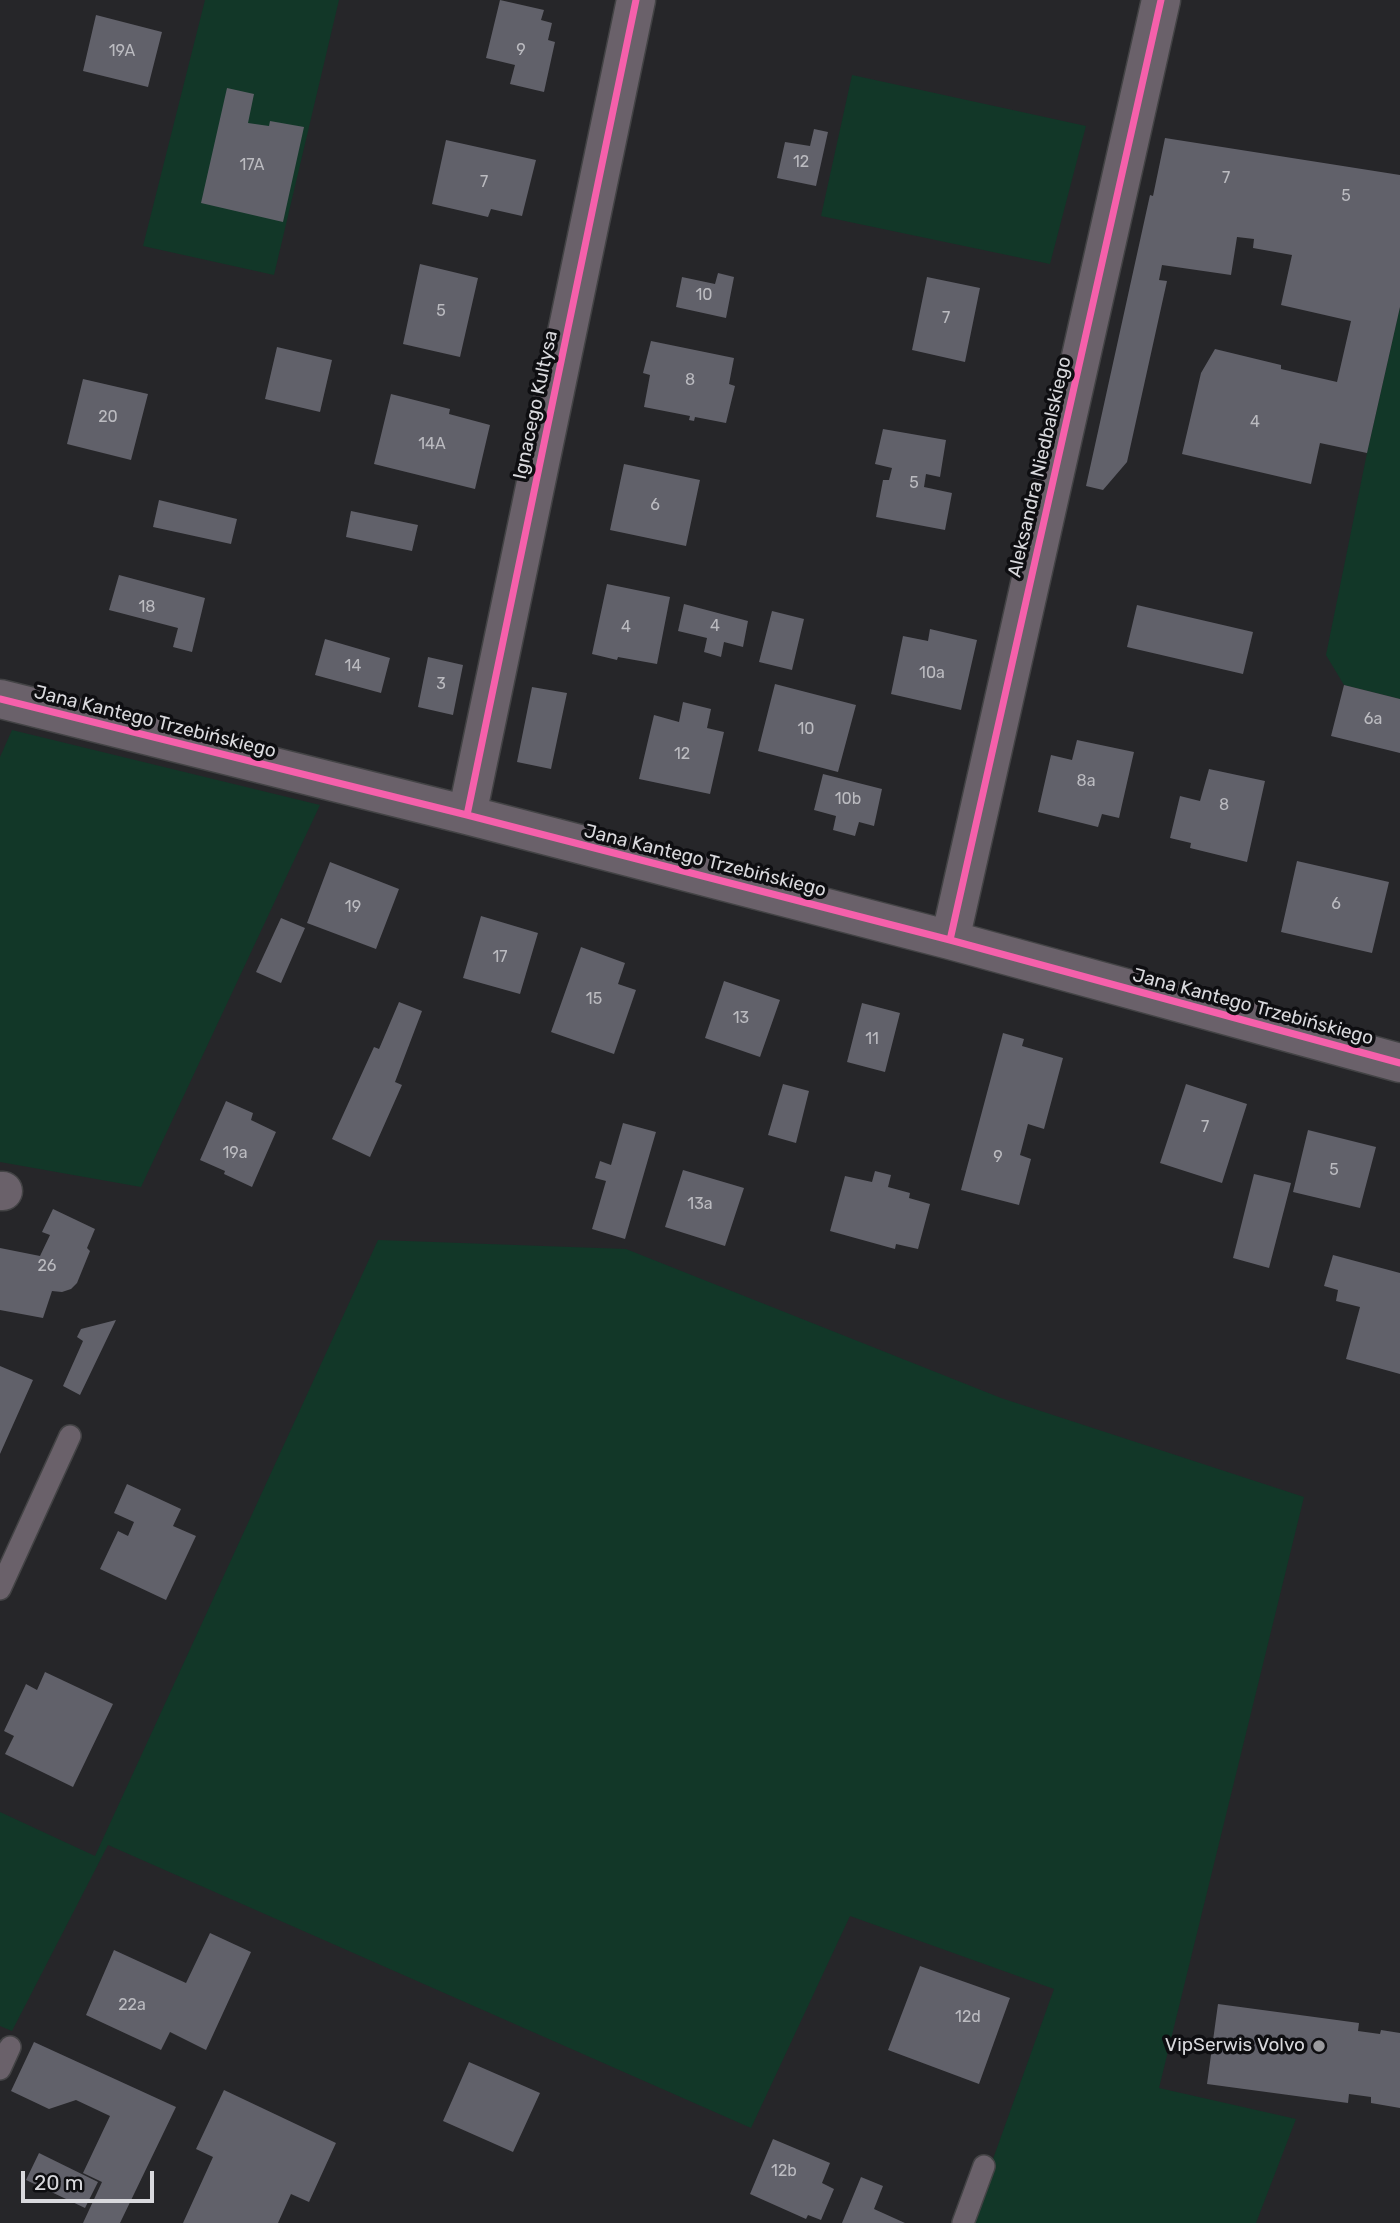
<!DOCTYPE html>
<meta charset="utf-8">
<style>
body{margin:0}
#map{position:relative;width:1400px;height:2223px;overflow:hidden;background:#262629;font-family:Rubik,sans-serif}
canvas{display:block}
.scale{position:absolute;left:21px;top:2171px;width:133px;height:32px;box-sizing:border-box;border:4px solid #d9d9dd;border-top:0;padding-left:9px;font-size:21px;line-height:24px;white-space:nowrap;color:#d9d9dd;-webkit-text-stroke:5px #0e0e11;paint-order:stroke}
</style>
<div id="map">
<canvas width="1400" height="2223"></canvas>
<div class="scale">20 m</div>
</div>
<script>
const context = document.querySelector('canvas').getContext('2d');
context.lineJoin = 'round';
function fillPath(path, color) { context.fillStyle = color; context.fill(path, 'evenodd'); }
function strokePath(path, color, width, dash) { context.strokeStyle = color; context.lineWidth = width; context.lineCap = dash ? 'butt' : 'round'; context.setLineDash(dash || []); context.stroke(path); }
function write(font, color, halo, rows, align = 'center') {
  context.font = font + ' Rubik,sans-serif'; context.lineWidth = 7; context.setLineDash([]); context.textBaseline = 'middle'; context.strokeStyle = halo; context.fillStyle = color; for (const [text, x, y, turn = 0] of rows) {
    context.save(); context.translate(x, y); context.rotate((+turn || 0) * Math.PI / 180); context.textAlign = isNaN(turn) ? turn : align; if (halo) context.strokeText(text, 0, 0); context.fillText(text, 0, 0); context.restore();
  }
}
const green = new Path2D(`
 M 205,0 L 339,0 L 274,275 L 143,246 Z
 M 852,75 L 1086,126 L 1050,264 L 821,216 Z
 M 1400,307 L 1400,699 L 1344,685 L 1326,655 L 1367,453 Z
 M 12,730 L 320,805 L 141,1187 L 0,1162 L 0,757 Z
 M 378,1240 L 626,1249 L 1001,1398 L 1304,1497 L 1159,2088 L 1296,2119 L 1256,2223 L 970,2223 L 1054,1989 L 850,1916 L 751,2128 L 108,1845 L 12,2031 L 0,2026 L 0,1812 L 95,1856 Z`);
const building = new Path2D(`
 M 500,0 L 544,10 L 541,20 L 552,23 L 548,40 L 555,42 L 544,92 L 510,84 L 515,65 L 486,58 Z
 M 96,15 L 162,32 L 148,87 L 83,71 Z
 M 227,88 L 254,94 L 248,123 L 269,126 L 270,121 L 304,127 L 283,222 L 201,203 Z
 M 814,129 L 828,132 L 816,186 L 777,178 L 785,142 L 810,146 Z
 M 1165,138 L 1400,175 L 1400,307 L 1367,453 L 1320,443 L 1311,484 L 1182,454 L 1201,373 L 1215,349 L 1281,365 L 1281,369 L 1337,382 L 1351,321 L 1281,305 L 1292,255 L 1253,248 L 1254,239 L 1237,237 L 1231,275 L 1162,265 L 1159,280 L 1167,281 L 1127,462 L 1103,490 L 1086,486 L 1150,195 L 1153,196 Z
 M 446,140 L 536,160 L 522,216 L 491,209 L 488,217 L 432,204 Z
 M 420,264 L 478,278 L 460,357 L 403,344 Z
 M 718,273 L 734,277 L 726,318 L 676,307 L 682,277 L 715,284 Z
 M 927,277 L 980,288 L 965,362 L 912,350 Z
 M 651,341 L 734,358 L 729,384 L 735,386 L 726,423 L 695,417 L 694,421 L 689,420 L 690,416 L 644,407 L 650,375 L 643,373 Z
 M 277,347 L 332,360 L 320,412 L 265,399 Z
 M 83,379 L 148,394 L 131,460 L 67,444 Z
 M 391,394 L 450,409 L 449,414 L 490,425 L 475,489 L 374,464 Z
 M 883,429 L 946,440 L 940,477 L 926,474 L 924,487 L 952,493 L 945,530 L 876,517 L 883,480 L 889,480 L 892,468 L 875,464 Z
 M 624,464 L 700,480 L 686,546 L 610,530 Z
 M 159,500 L 237,519 L 231,544 L 153,527 Z
 M 351,511 L 418,525 L 412,551 L 346,537 Z
 M 119,575 L 205,598 L 192,652 L 173,647 L 178,628 L 109,610 Z
 M 607,584 L 670,597 L 657,664 L 618,657 L 617,660 L 592,654 Z
 M 684,604 L 748,621 L 743,647 L 724,642 L 721,657 L 704,652 L 707,638 L 678,631 Z
 M 1137,605 L 1253,632 L 1243,674 L 1127,647 Z
 M 772,611 L 804,619 L 792,670 L 759,662 Z
 M 930,629 L 977,640 L 961,710 L 891,694 L 903,636 L 928,641 Z
 M 325,639 L 390,658 L 381,693 L 315,675 Z
 M 428,657 L 463,665 L 453,715 L 418,707 Z
 M 775,684 L 856,705 L 838,772 L 758,751 Z
 M 1344,685 L 1400,699 L 1400,753 L 1331,736 Z
 M 532,687 L 567,693 L 551,769 L 517,762 Z
 M 683,702 L 711,709 L 707,728 L 724,732 L 710,794 L 639,779 L 654,715 L 679,722 Z
 M 1077,740 L 1134,752 L 1119,818 L 1102,814 L 1098,827 L 1038,812 L 1051,755 L 1072,760 Z
 M 1209,769 L 1265,781 L 1247,862 L 1190,848 L 1191,843 L 1170,838 L 1180,796 L 1200,801 Z
 M 823,774 L 882,789 L 874,826 L 859,822 L 855,836 L 833,830 L 836,816 L 814,810 Z
 M 1297,861 L 1389,882 L 1372,953 L 1281,932 Z
 M 330,862 L 399,889 L 376,949 L 307,923 Z
 M 481,916 L 538,933 L 520,994 L 463,978 Z
 M 281,918 L 305,928 L 281,983 L 256,972 Z
 M 581,947 L 625,963 L 618,984 L 636,990 L 614,1054 L 551,1032 Z
 M 724,981 L 780,1000 L 760,1057 L 705,1038 Z
 M 399,1002 L 422,1011 L 395,1082 L 402,1085 L 370,1157 L 332,1139 L 374,1047 L 379,1049 Z
 M 862,1003 L 900,1013 L 885,1072 L 847,1062 Z
 M 1003,1033 L 1024,1039 L 1022,1046 L 1063,1058 L 1044,1129 L 1028,1124 L 1020,1155 L 1031,1159 L 1019,1205 L 961,1190 Z
 M 783,1084 L 809,1091 L 796,1143 L 768,1135 Z
 M 1186,1084 L 1247,1104 L 1222,1183 L 1160,1163 Z
 M 226,1101 L 253,1113 L 251,1120 L 276,1132 L 252,1187 L 224,1174 L 225,1171 L 200,1160 Z
 M 623,1123 L 656,1132 L 625,1239 L 592,1229 L 606,1181 L 595,1178 L 600,1161 L 611,1165 Z
 M 1308,1130 L 1376,1147 L 1360,1208 L 1293,1192 Z
 M 683,1170 L 744,1188 L 725,1246 L 665,1227 Z
 M 875,1171 L 891,1175 L 888,1187 L 910,1193 L 909,1198 L 930,1204 L 918,1249 L 896,1244 L 895,1249 L 830,1231 L 845,1176 L 872,1182 Z
 M 1254,1174 L 1291,1183 L 1269,1268 L 1233,1258 Z
 M 53,1209 L 95,1229 L 87,1248 L 90,1251 L 77,1283 L 71,1289 L 62,1292 L 52,1291 L 43,1318 L 0,1310 L 0,1248 L 40,1256 L 50,1235 L 42,1232 Z
 M 1333,1255 L 1400,1273 L 1400,1374 L 1346,1359 L 1360,1307 L 1336,1301 L 1338,1290 L 1324,1286 Z
 M 116,1320 L 80,1395 L 63,1386 L 83,1341 L 77,1337 L 81,1329 Z
 M 0,1366 L 33,1380 L 0,1454 Z
 M 127,1484 L 181,1509 L 173,1526 L 196,1536 L 166,1600 L 100,1569 L 118,1531 L 128,1536 L 134,1522 L 114,1513 Z
 M 45,1672 L 113,1704 L 73,1787 L 5,1754 L 14,1736 L 4,1731 L 26,1684 L 37,1690 Z
 M 210,1933 L 251,1952 L 206,2050 L 170,2032 L 161,2050 L 86,2015 L 114,1950 L 186,1983 Z
 M 920,1966 L 1010,1998 L 979,2084 L 888,2050 Z
 M 1218,2004 L 1359,2023 L 1358,2031 L 1380,2034 L 1381,2030 L 1400,2033 L 1400,2108 L 1371,2103 L 1371,2097 L 1349,2094 L 1348,2103 L 1207,2084 Z
 M 34,2042 L 176,2107 L 120,2223 L 83,2223 L 102,2182 L 83,2173 L 110,2116 L 76,2100 L 49,2109 L 11,2091 Z
 M 469,2062 L 540,2093 L 513,2152 L 443,2121 Z
 M 224,2090 L 336,2143 L 309,2202 L 291,2194 L 278,2223 L 183,2223 L 213,2157 L 196,2149 Z
 M 773,2139 L 830,2163 L 822,2183 L 834,2189 L 821,2220 L 808,2215 L 806,2219 L 750,2194 Z
 M 39,2153 L 98,2182 L 85,2208 L 26,2180 Z
 M 861,2177 L 883,2186 L 874,2209 L 905,2223 L 842,2223 Z`);
const lane = new Path2D(`
 M 0,1589 L 70,1436
 M 0,2069 L 10,2047
 M 963,2223 L 984,2166`);
const street = new Path2D(`
 M 0,699 L 467,815 L 950,940 L 1400,1063
 M 467,815 L 636,0
 M 950,940 L 1161,0
 M 0,1191 L 3,1191`);
const cycleway = new Path2D(`
 M 0,699 L 467,815 L 950,940 L 1400,1063
 M 467,815 L 636,0
 M 950,940 L 1161,0`);
const markers = [
 [1319,2046,7,"#9a9a9e"]
];
const numberNames = [
 ["9",521,50],
 ["19A",122,51],
 ["12",801,162],
 ["17A",252,165],
 ["7",1226,178],
 ["7",484,182],
 ["5",1346,196],
 ["10",704,295],
 ["5",441,311],
 ["7",946,318],
 ["8",690,380],
 ["20",108,417],
 ["4",1255,422],
 ["14A",432,444],
 ["5",914,483],
 ["6",655,505],
 ["18",147,607],
 ["4",715,626],
 ["4",626,627],
 ["14",353,666],
 ["10a",932,673],
 ["3",441,684],
 ["6a",1373,719],
 ["10",806,729],
 ["12",682,754],
 ["8a",1086,781],
 ["10b",848,799],
 ["8",1224,805],
 ["6",1336,904],
 ["19",353,907],
 ["17",500,957],
 ["15",594,999],
 ["13",741,1018],
 ["11",872,1039],
 ["7",1205,1127],
 ["19a",235,1153],
 ["9",998,1157],
 ["5",1334,1170],
 ["13a",700,1204],
 ["26",47,1266],
 ["22a",132,2005],
 ["12d",968,2017],
 ["12b",784,2171]
];
const streetNames = [
 ["Ignacego Kultysa",536,405,-78],
 ["Aleksandra Niedbalskiego",1040,467,-77],
 ["Jana Kantego Trzebińskiego",155,722,14],
 ["Jana Kantego Trzebińskiego",705,861,14],
 ["Jana Kantego Trzebińskiego",1253,1007,15]
];
const poiNames = [
 ["VipSerwis Volvo",1305,2046]
];
fillPath(green, '#123728');
fillPath(building, '#61616a');
strokePath(lane, '#434345', 24);
strokePath(street, '#434345', 41);
strokePath(lane, '#6a616a', 21);
strokePath(street, '#6a616a', 38);
strokePath(cycleway, '#f560ab', 7);
for (const [x, y, r, color] of markers) { const dot = new Path2D(); dot.arc(x, y, r, 0, 2 * Math.PI); context.fillStyle = color; context.fill(dot); strokePath(dot, '#0e0e11', 2.5); }
write('16px', '#bbbbc0', null, numberNames);
write('19px', '#d9d9dd', '#0e0e11', streetNames);
write('19px', '#d9d9dd', '#0e0e11', poiNames, 'right');
</script>
